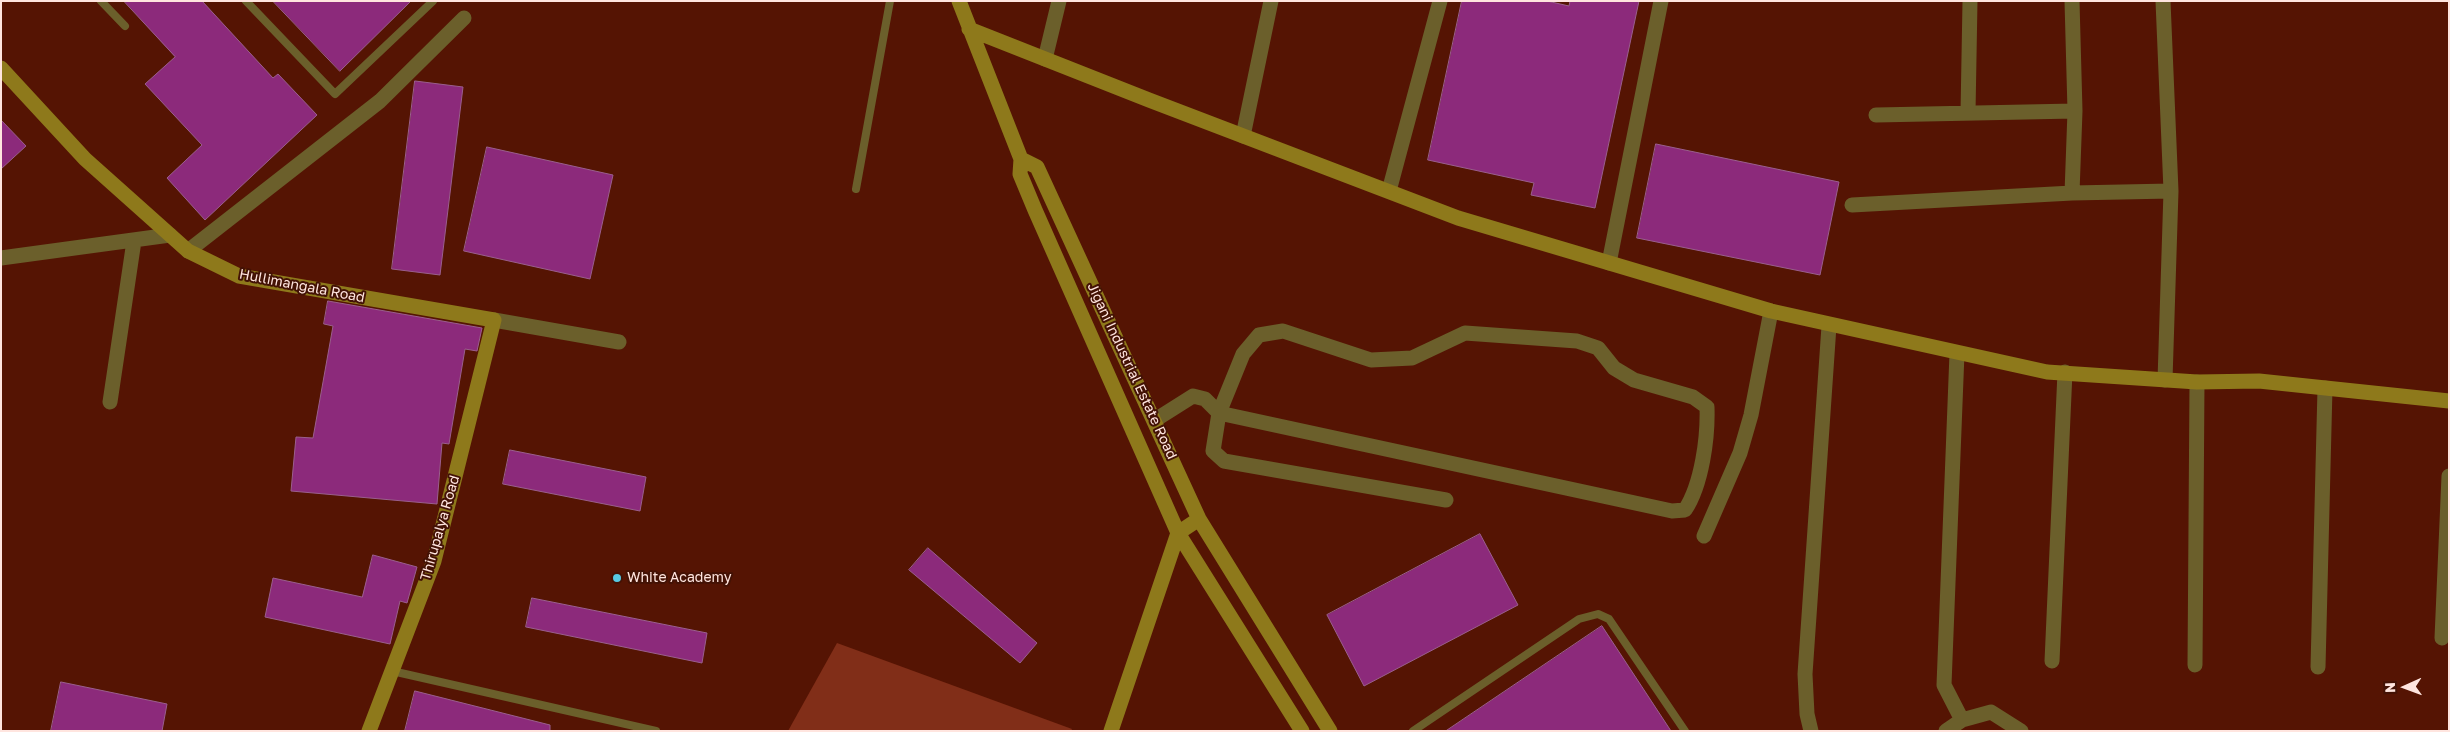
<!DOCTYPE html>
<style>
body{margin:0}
#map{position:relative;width:2450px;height:732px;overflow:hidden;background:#551403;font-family:"Golos Text",sans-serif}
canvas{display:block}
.frame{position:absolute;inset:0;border:2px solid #ffe5df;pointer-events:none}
.north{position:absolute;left:2380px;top:662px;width:50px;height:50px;-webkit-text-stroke:4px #431205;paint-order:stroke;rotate:268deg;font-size:14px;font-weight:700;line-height:20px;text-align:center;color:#ffe5df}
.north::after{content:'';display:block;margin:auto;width:18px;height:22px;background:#ffe5df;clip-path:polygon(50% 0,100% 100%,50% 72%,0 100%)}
</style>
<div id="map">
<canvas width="2450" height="732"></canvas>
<div class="frame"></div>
<div class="north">N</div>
</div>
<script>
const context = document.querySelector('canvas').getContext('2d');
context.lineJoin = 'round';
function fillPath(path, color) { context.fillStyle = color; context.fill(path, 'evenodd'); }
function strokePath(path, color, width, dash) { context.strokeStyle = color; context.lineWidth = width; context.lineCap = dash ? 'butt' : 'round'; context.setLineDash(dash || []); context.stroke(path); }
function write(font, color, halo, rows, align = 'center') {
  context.font = font + ' "Golos Text",sans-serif'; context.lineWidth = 4; context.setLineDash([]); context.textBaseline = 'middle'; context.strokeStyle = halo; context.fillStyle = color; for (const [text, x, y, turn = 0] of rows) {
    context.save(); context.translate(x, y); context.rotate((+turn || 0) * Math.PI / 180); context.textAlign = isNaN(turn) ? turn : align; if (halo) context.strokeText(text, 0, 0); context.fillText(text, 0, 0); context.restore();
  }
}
const green = new Path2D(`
 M 837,643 L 1072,729 L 1071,731 L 788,731 Z`);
const building = new Path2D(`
 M 124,1 L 202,1 L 273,78 L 278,74 L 317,115 L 205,220 L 167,178 L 202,145 L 145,84 L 175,57 Z
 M 273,1 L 411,1 L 340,71 Z
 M 1462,1 L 1547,1 L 1569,6 L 1570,1 L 1639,1 L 1595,208 L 1531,195 L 1534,183 L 1428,160 Z
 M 415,81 L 463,87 L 440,275 L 392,269 Z
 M 1,120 L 26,146 L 1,169 Z
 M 1656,144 L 1839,182 L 1820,275 L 1637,238 Z
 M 487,147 L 613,175 L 590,279 L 464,251 Z
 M 328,301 L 482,328 L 477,351 L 465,349 L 449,444 L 442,443 L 437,504 L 291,491 L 296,437 L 313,438 L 333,326 L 324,324 Z
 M 510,450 L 646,477 L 640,511 L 503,484 Z
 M 1480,534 L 1518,605 L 1364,686 L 1327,615 Z
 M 928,548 L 1037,643 L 1020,663 L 909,570 Z
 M 373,555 L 417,567 L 407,603 L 400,601 L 390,644 L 265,617 L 273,578 L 362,597 Z
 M 532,598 L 707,633 L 702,663 L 526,627 Z
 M 1602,626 L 1671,731 L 1446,731 Z
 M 61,682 L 167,704 L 162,731 L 51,731 Z
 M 415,691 L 550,725 L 550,731 L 405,731 Z`);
const lane = new Path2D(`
 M 101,1 L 125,26
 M 246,1 L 335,94 L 433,1
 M 856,189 L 890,1
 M 392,671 L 656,731
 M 1413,731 L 1579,619 L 1598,614 L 1609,619 L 1685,731`);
const street = new Path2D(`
 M 2072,1 L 2075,111 L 2072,193
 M 2163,1 L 2171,191 L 2165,380
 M 1045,59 L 1059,1
 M 1968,113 L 1970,1
 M 1876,115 L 2075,111
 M 1243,136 L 1271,1
 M 1389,191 L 1440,1
 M 1852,205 L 2072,193 L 2171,191
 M 188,251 L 380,101 L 464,18
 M 1,258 L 170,235
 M 1609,263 L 1661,1
 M 494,320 L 619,342
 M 1957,353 L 1944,685 L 1962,720
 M 110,402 L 134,241
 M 1155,420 L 1193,396 L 1205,399 L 1219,413 L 1243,354 L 1259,335 L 1283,331 L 1371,360 L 1412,358 L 1465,333 L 1577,341 L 1598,348 L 1614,368 L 1634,380 L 1693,397 L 1707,407 C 1708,437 1702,484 1685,510 L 1672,511 L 1219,413 L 1213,451 L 1224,461 L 1446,500
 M 1704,536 L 1740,453 L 1751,415 L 1771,311
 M 2442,638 L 2449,476
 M 2052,661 L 2065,372
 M 2195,665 L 2197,382
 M 2318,667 L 2325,388
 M 1811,731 L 1807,714 L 1805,674 L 1829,326
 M 1946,731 L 1962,720 L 1991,712 L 2021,731`);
const secondary = new Path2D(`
 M 959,1 L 1021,159 L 1037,167 L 1199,519 L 1330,731
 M 969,29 L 1149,100 L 1458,218 L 1771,311 L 2047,372 L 2197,382 L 2259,381 L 2449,401
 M 1,68 L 85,159 L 188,251 L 239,276 L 494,320 L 434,561 L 369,731
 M 1021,159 L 1020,174 L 1035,210 L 1178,533 L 1302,731
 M 1111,731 L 1178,533 L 1199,519`);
const markers = [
 [617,578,5,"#58c9e3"]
];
const streetNames = [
 ["Hullimangala Road",302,286,11],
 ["Jigani Industrial Estate Road",1132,371,65],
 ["Thirupalya Road",440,528,-74]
];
const poiNames = [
 ["White Academy",627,578]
];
fillPath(green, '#812e18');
fillPath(building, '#8c2a7b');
strokePath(building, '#9a5f8d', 1);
strokePath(lane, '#6b5f2b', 8);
strokePath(street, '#6b5f2b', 15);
strokePath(secondary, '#8e791b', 15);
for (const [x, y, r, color] of markers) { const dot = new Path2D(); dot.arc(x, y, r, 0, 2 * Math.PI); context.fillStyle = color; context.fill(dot); strokePath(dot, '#431205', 2); }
write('14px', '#ffe5df', '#431205', streetNames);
write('14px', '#ffe5df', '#431205', poiNames, 'left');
</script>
